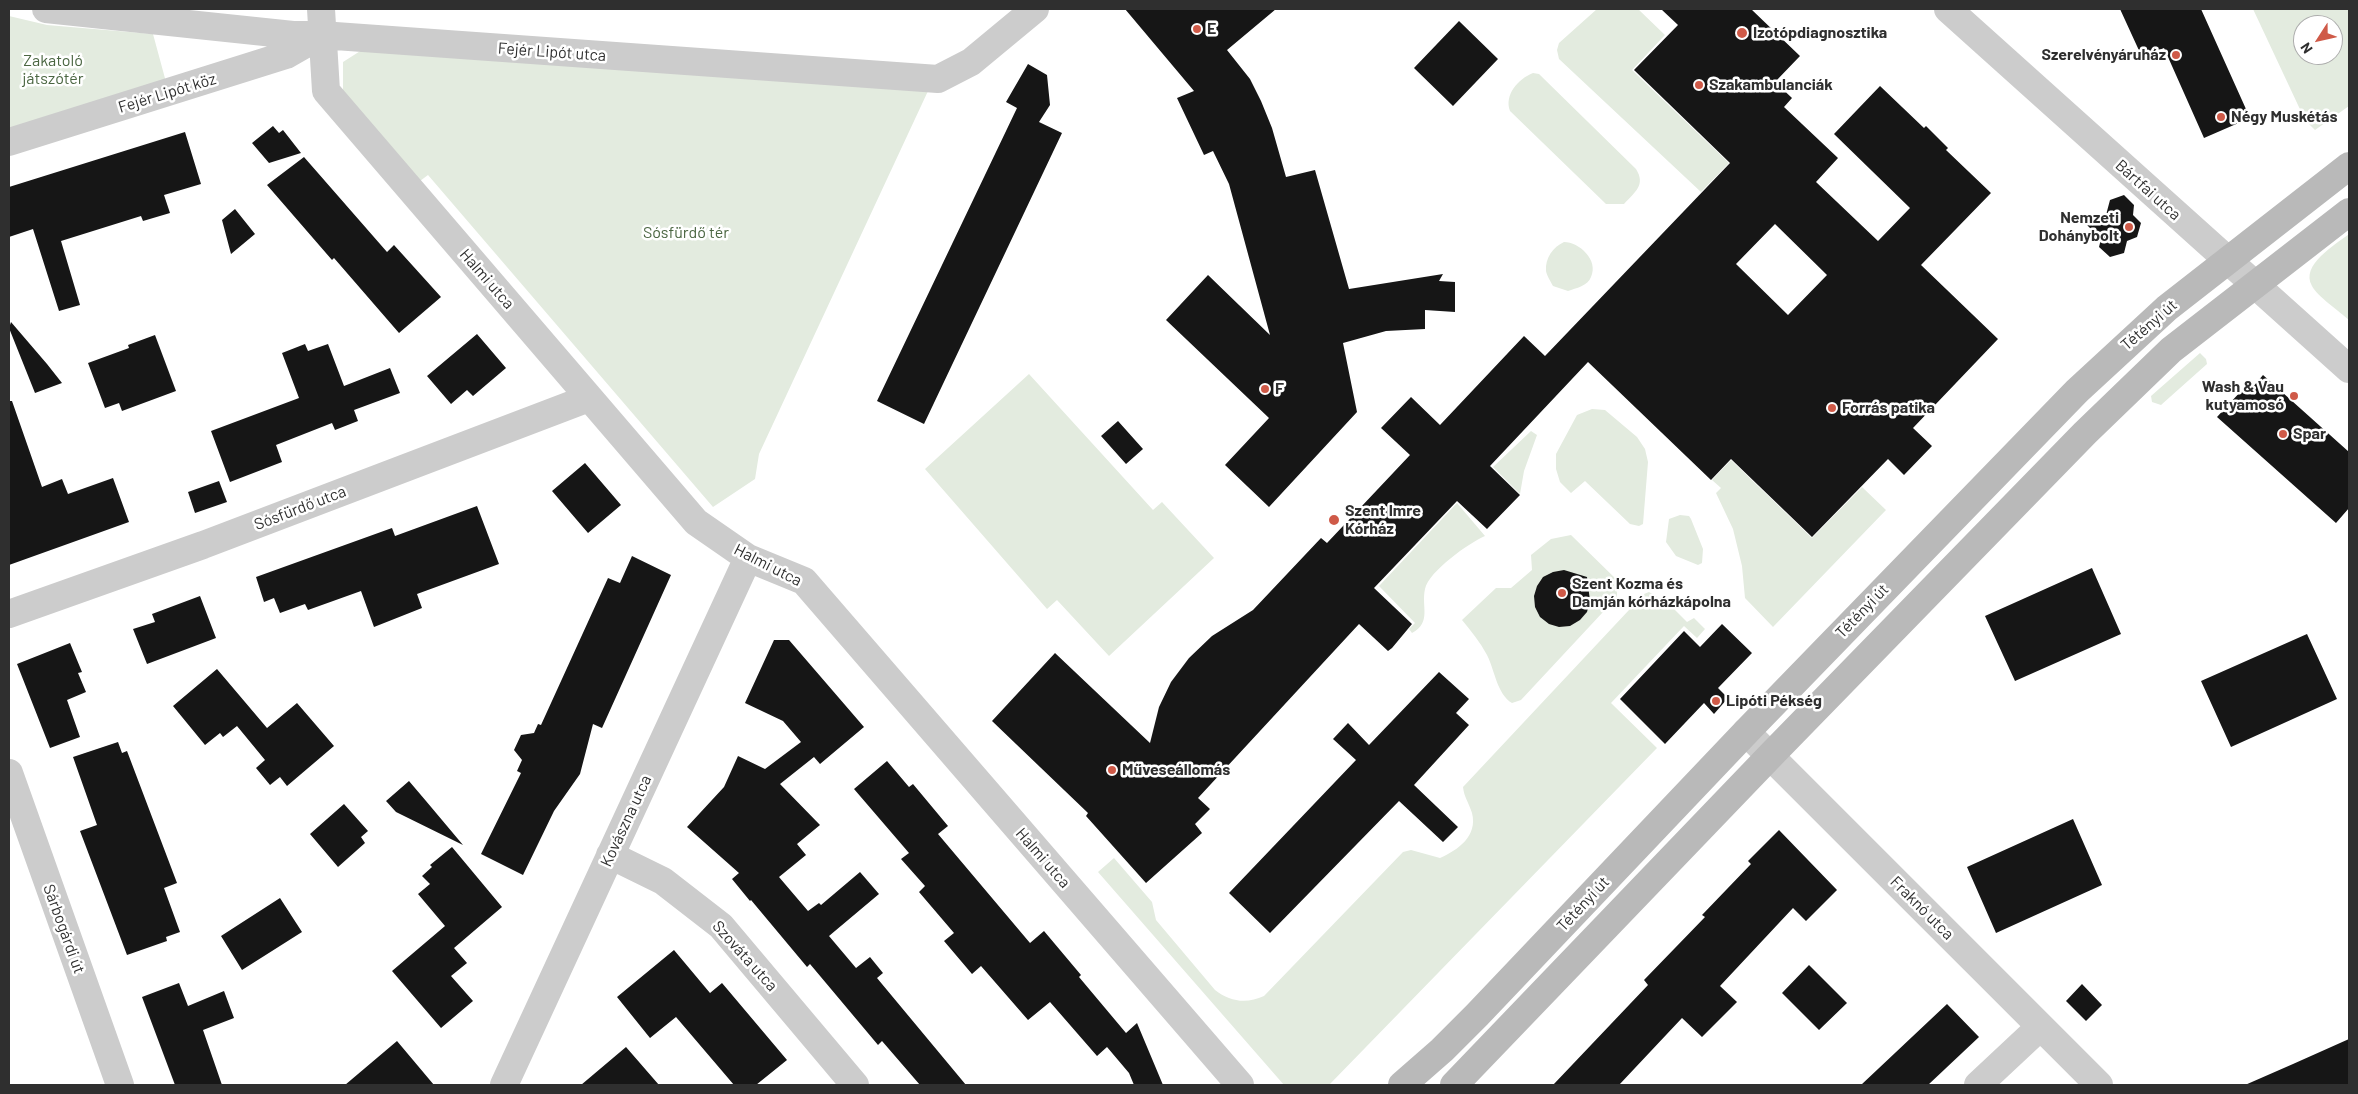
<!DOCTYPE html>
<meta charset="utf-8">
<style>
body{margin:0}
#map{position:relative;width:2358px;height:1094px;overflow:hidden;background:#fff;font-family:Barlow,sans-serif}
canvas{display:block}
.frame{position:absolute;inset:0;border:10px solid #2f2f2f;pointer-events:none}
.north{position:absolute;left:2293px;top:15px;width:50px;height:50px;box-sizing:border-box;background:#fff;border:1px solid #acacac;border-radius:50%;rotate:235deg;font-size:14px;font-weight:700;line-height:20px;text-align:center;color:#2f2f2f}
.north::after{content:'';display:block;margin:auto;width:18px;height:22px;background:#cf5a48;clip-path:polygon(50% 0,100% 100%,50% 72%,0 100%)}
</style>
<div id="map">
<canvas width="2358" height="1094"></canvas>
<div class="frame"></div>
<div class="north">N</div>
</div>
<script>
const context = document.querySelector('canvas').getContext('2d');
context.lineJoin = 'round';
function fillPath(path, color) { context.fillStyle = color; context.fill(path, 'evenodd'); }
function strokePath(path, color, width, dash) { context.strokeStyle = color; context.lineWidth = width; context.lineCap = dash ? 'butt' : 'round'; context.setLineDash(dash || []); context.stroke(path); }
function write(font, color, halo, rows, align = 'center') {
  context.font = font + ' Barlow,sans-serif'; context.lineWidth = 5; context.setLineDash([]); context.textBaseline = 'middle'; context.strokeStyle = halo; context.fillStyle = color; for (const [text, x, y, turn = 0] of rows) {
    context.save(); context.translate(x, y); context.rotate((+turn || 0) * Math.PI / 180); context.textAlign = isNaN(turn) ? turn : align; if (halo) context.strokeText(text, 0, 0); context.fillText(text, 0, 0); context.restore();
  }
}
const green = new Path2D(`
 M 1597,9 L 1638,9 L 1665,35 L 1632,70 L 1729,163 L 1701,192 L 1559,59 L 1557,50 L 1559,43 Z
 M 2253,9 L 2349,9 L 2349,106 L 2315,130 L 2305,120 ZM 2303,25 L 2333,25 L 2333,55 L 2303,55 Z
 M 9,16 L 47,25 L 153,34 L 166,82 L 9,130 Z
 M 365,48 L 928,91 L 759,454 L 755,479 L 713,507 L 428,175 L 420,181 L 343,94 L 343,62 Z
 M 1533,73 L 1539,74 L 1636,169 C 1646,185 1635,192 1624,204 L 1606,204 L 1510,111 C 1504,95 1518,79 1533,73 Z
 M 2349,234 L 2349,320 C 2340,312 2317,296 2312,286 C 2300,265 2335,245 2349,234 Z
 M 1564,242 C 1579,242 1599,260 1591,277 C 1588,286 1576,288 1568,291 L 1553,286 C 1551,282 1547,276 1546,271 C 1545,258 1553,247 1564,242 Z
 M 2200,353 L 2206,359 L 2207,364 L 2161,405 L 2152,402 L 2151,396 Z
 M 1029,374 L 1153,510 L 1162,502 L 1214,558 L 1109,656 L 1057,600 L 1047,609 L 925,469 Z
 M 1592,409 L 1605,410 L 1637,437 L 1645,449 L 1648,462 L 1643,524 L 1639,526 L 1630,524 L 1585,481 L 1571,493 L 1560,482 L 1556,469 L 1556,454 L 1577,415 Z
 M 1531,431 L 1537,435 L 1524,471 L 1520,494 L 1493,467 Z
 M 1731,460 L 1812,538 L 1862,487 L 1886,510 L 1773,627 L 1745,598 L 1742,566 L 1733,529 L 1716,493 L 1721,488 L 1712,480 Z
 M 1457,503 L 1485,536 C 1469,543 1429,571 1425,589 C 1421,607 1432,622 1412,633 L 1409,629 L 1415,623 L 1379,586 Z
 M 1680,515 L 1689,516 L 1691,519 L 1703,549 L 1702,563 L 1698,565 L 1676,556 L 1666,542 L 1669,519 Z
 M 1571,535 L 1617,580 L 1617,597 L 1521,700 L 1512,703 C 1497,694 1495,671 1487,655 C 1480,642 1471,631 1462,620 L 1496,588 L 1511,588 L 1532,570 L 1531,555 L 1551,539 Z
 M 1649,592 L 1668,603 L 1687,622 L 1694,618 L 1705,629 L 1697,638 L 1684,626 L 1611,703 L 1657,748 L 1329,1085 L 1284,1085 L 1098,872 L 1114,858 L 1152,902 L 1156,920 L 1215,990 C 1230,1002 1247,1004 1264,996 L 1403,852 L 1411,850 L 1440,858 C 1458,850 1478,836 1472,813 C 1469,803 1464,797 1463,787 L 1644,594 Z`);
const building = new Path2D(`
 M 1125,9 L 1276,9 L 1227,50 L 1250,79 L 1261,101 L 1272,128 L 1286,177 L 1315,170 L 1349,289 L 1443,274 L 1439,281 L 1455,282 L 1455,312 L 1425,310 L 1425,329 L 1386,331 L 1343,343 L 1357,412 L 1269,507 L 1225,465 L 1269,418 L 1166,320 L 1208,275 L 1270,335 L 1229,184 L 1213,151 L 1204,155 L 1177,98 L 1194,91 Z
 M 1661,9 L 1751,9 L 1800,56 L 1775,82 L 1792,98 L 1784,107 L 1838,158 L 1816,182 L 1878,241 L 1910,208 L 1834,134 L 1880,86 L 1924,128 L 1926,126 L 1948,148 L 1946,150 L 1991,193 L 1921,265 L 1998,339 L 1913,428 L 1932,446 L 1904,475 L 1888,459 L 1812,537 L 1731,459 L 1711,480 L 1588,362 L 1490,466 L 1520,495 L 1487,529 L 1457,501 L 1374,588 L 1412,624 L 1392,648 L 1388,651 L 1359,624 L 1198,798 L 1210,809 L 1195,824 L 1202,833 L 1146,883 L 1086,816 L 1088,813 L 992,721 L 1055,653 L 1150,743 L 1159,707 L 1171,682 L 1189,658 L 1212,636 L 1253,610 L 1321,538 L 1327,543 L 1410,455 L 1381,428 L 1411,397 L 1440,425 L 1524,336 L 1545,356 L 1730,163 L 1634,70 L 1678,25 ZM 1775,224 L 1827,275 L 1788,315 L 1736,264 Z
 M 2120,9 L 2201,9 L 2250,118 L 2204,138 L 2164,48 L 2142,57 Z
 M 1459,21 L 1498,59 L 1453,106 L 1414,68 Z
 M 1028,64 L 1047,75 L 1050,105 L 1039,122 L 1062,133 L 924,424 L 877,401 L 1017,108 L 1006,102 Z
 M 273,126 L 279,133 L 283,130 L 301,153 L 269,163 L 252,143 Z
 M 185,132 L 201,184 L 164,195 L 170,213 L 143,221 L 141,216 L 61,241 L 80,305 L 59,311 L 33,229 L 9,237 L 9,187 Z
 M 304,157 L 387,252 L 394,245 L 441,297 L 399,333 L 334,258 L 332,260 L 267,185 Z
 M 2124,195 L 2134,205 L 2133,215 L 2141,223 L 2137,237 L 2127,241 L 2124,253 L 2110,257 L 2099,247 L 2101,239 L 2079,217 L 2106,215 L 2110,200 Z
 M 235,209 L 255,234 L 231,254 L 222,220 Z
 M 11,322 L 47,364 L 62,383 L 35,393 L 9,328 Z
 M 477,334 L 506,368 L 473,396 L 467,390 L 451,404 L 427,376 Z
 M 155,335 L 176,391 L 122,411 L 119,403 L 105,408 L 88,363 L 129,348 L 128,345 Z
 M 305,344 L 308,351 L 328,344 L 344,386 L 390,368 L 400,393 L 354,410 L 358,421 L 335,430 L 332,423 L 276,445 L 282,462 L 230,482 L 211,431 L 299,398 L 282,353 Z
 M 2263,375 L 2349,452 L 2349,508 L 2336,523 L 2217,417 L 2242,390 L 2247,394 Z
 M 9,401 L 12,401 L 42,487 L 62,479 L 68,494 L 113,478 L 129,522 L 9,565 Z
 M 1118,421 L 1143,449 L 1126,464 L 1101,436 Z
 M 585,463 L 621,505 L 588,533 L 552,491 Z
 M 219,481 L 227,502 L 195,513 L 188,492 Z
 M 477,506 L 499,564 L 417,594 L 422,608 L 374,627 L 361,591 L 308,610 L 305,604 L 280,613 L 274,598 L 264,602 L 256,577 L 392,528 L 395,536 Z
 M 632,556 L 671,575 L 602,728 L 593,724 L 580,774 L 554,811 L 523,875 L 481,854 L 521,773 L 517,771 L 522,760 L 514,750 L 521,735 L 534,733 L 538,724 L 541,725 L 608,578 L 620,583 Z
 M 2092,568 L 2121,634 L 2015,681 L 1985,616 Z
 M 1564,570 L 1587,577 L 1590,601 L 1587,612 L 1580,620 L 1570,626 L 1559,627 L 1549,624 L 1540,617 L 1535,607 L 1534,596 L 1537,586 L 1543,577 L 1553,572 Z
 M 200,596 L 216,638 L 147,664 L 133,629 L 155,622 L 152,614 Z
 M 1722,624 L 1752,653 L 1718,688 L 1728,698 L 1714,714 L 1704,703 L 1665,744 L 1620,699 L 1684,631 L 1700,647 Z
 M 2307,634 L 2337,699 L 2231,747 L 2201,681 Z
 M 774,640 L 789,640 L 864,727 L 820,764 L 814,757 L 780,784 L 820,825 L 797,844 L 806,855 L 779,877 L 808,911 L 819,903 L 821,905 L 860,872 L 879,894 L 829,936 L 856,968 L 870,957 L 883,973 L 877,978 L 966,1085 L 920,1085 L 882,1041 L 878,1045 L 810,964 L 807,967 L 751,900 L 750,901 L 732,879 L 739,873 L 687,827 L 724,787 L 738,756 L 765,769 L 801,742 L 783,721 L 745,703 Z
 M 70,643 L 82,672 L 78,673 L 86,692 L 67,700 L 80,737 L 50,748 L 17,664 Z
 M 217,669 L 267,728 L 297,703 L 334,746 L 287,786 L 280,777 L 270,785 L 256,768 L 265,760 L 237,726 L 223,737 L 220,733 L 205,745 L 173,706 Z
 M 1439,672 L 1469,699 L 1456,713 L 1469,725 L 1414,785 L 1458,827 L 1443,842 L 1399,801 L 1270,933 L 1229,893 L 1356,760 L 1333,739 L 1348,723 L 1369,745 Z
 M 118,742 L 122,753 L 127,751 L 177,883 L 164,888 L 180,932 L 166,937 L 167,941 L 127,955 L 80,831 L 97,825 L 73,757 Z
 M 887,761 L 909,787 L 913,784 L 948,826 L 938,834 L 1030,943 L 1044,931 L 1081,975 L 1079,977 L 1126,1033 L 1137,1023 L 1163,1085 L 1134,1085 L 1129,1073 L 1107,1047 L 1097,1056 L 1050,1002 L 1028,1020 L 981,966 L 972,974 L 944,941 L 954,933 L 919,892 L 925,886 L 901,859 L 909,853 L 854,789 Z
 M 409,781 L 426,801 L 463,845 L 396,812 L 386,801 Z
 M 344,804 L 368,831 L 361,837 L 365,843 L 338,867 L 310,834 Z
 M 2073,819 L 2102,885 L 1996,933 L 1967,867 Z
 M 1779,830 L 1837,890 L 1806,921 L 1793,908 L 1720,986 L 1737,1002 L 1702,1037 L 1682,1018 L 1619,1085 L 1553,1085 L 1648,985 L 1644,980 L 1705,917 L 1702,915 L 1751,864 L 1748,861 Z
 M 452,847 L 502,907 L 454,948 L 467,963 L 451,976 L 473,1001 L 441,1028 L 392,971 L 445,926 L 418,894 L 430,884 L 422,876 L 432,867 L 430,865 Z
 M 280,898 L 302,932 L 242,970 L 221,936 Z
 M 674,950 L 710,993 L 722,983 L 787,1060 L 756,1085 L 734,1085 L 676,1017 L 650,1038 L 617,997 Z
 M 1809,965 L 1847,1003 L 1819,1030 L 1782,993 Z
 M 179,983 L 188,1006 L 224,991 L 234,1018 L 203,1030 L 222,1085 L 175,1085 L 142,997 Z
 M 2082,984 L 2102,1005 L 2086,1021 L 2066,1001 Z
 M 1947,1004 L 1979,1037 L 1928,1085 L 1861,1085 Z
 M 2349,1039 L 2349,1085 L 2245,1085 L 2293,1064 Z
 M 397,1041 L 434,1085 L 345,1085 Z
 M 626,1047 L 659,1085 L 581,1085 Z`);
const street = new Path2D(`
 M 46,9 L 293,35 L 321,35 L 938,79 L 971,62 L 1035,9
 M 321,9 L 326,91 L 696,522 L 748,558 L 804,581 L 1240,1085
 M 1948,9 L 2349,369
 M 9,142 L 286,55 L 321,35
 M 9,614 L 203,545 L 589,398
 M 1746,732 L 2099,1085
 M 9,773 L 120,1085
 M 610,855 L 663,881 L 721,926 L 855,1085
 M 504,1085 L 748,558
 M 1978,1085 L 2040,1027`);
const secondary = new Path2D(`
 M 1402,1085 L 1442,1050 L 1477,1015 L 1746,732 L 2077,391 L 2167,308 L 2349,166
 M 1454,1085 L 1771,755 L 2085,433 L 2171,350 L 2349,212`);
const markers = [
 [1197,29,5,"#cf5a48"],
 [1742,33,6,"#cf5a48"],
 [2176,55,5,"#cf5a48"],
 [1699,85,5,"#cf5a48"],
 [2221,117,5,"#cf5a48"],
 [2129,227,5,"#cf5a48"],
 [1265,389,5,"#cf5a48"],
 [2294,396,5,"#cf5a48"],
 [1832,408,5,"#cf5a48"],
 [2283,434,5,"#cf5a48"],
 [1334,520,6,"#cf5a48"],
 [1562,593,5,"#cf5a48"],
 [1716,701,5,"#cf5a48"],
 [1112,770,5,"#cf5a48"]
];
const poiNames = [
 ["E",1207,29],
 ["Izotópdiagnosztika",1753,33],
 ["Szerelvényáruház",2166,55,"right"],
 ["Szakambulanciák",1709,85],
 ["Négy Muskétás",2231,117],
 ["Nemzeti",2119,218,"right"],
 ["Dohánybolt",2119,236,"right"],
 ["Wash & Vau",2284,387,"right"],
 ["kutyamosó",2284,405,"right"],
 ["F",1275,389],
 ["Forrás patika",1842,408],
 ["Spar",2293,434],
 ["Szent Imre",1345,511],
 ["Kórház",1345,529],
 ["Szent Kozma és",1572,584],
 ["Damján kórházkápolna",1572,602],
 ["Lipóti Pékség",1726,701],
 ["Műveseállomás",1122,770]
];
const streetNames = [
 ["Fejér Lipót utca",552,52,4],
 ["Fejér Lipót köz",167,93,-17],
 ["Bártfai utca",2148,190,42],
 ["Halmi utca",487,279,49],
 ["Tétényi út",2149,325,-41],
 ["Sósfürdő utca",300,508,-21],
 ["Halmi utca",768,565,27],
 ["Tétényi út",1862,611,-46],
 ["Kovászna utca",626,821,-65],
 ["Halmi utca",1043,858,49],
 ["Tétényi út",1583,904,-47],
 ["Fraknó utca",1922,908,45],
 ["Sárbogárdi út",64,929,70],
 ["Szováta utca",745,956,48]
];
const parkNames = [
 ["Zakatoló",53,61],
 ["játszótér",53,79],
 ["Sósfürdő tér",686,233]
];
fillPath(green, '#e3ebdf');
fillPath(building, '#161616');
strokePath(street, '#ccc', 28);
strokePath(secondary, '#b9b9b9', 28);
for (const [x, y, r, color] of markers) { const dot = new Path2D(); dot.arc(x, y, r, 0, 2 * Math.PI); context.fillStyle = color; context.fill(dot); strokePath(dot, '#fff', 2); }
write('bold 16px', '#2f2f2f', '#fff', poiNames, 'left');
write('16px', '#2f2f2f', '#fff', streetNames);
write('16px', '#4b6642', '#fff', parkNames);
</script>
